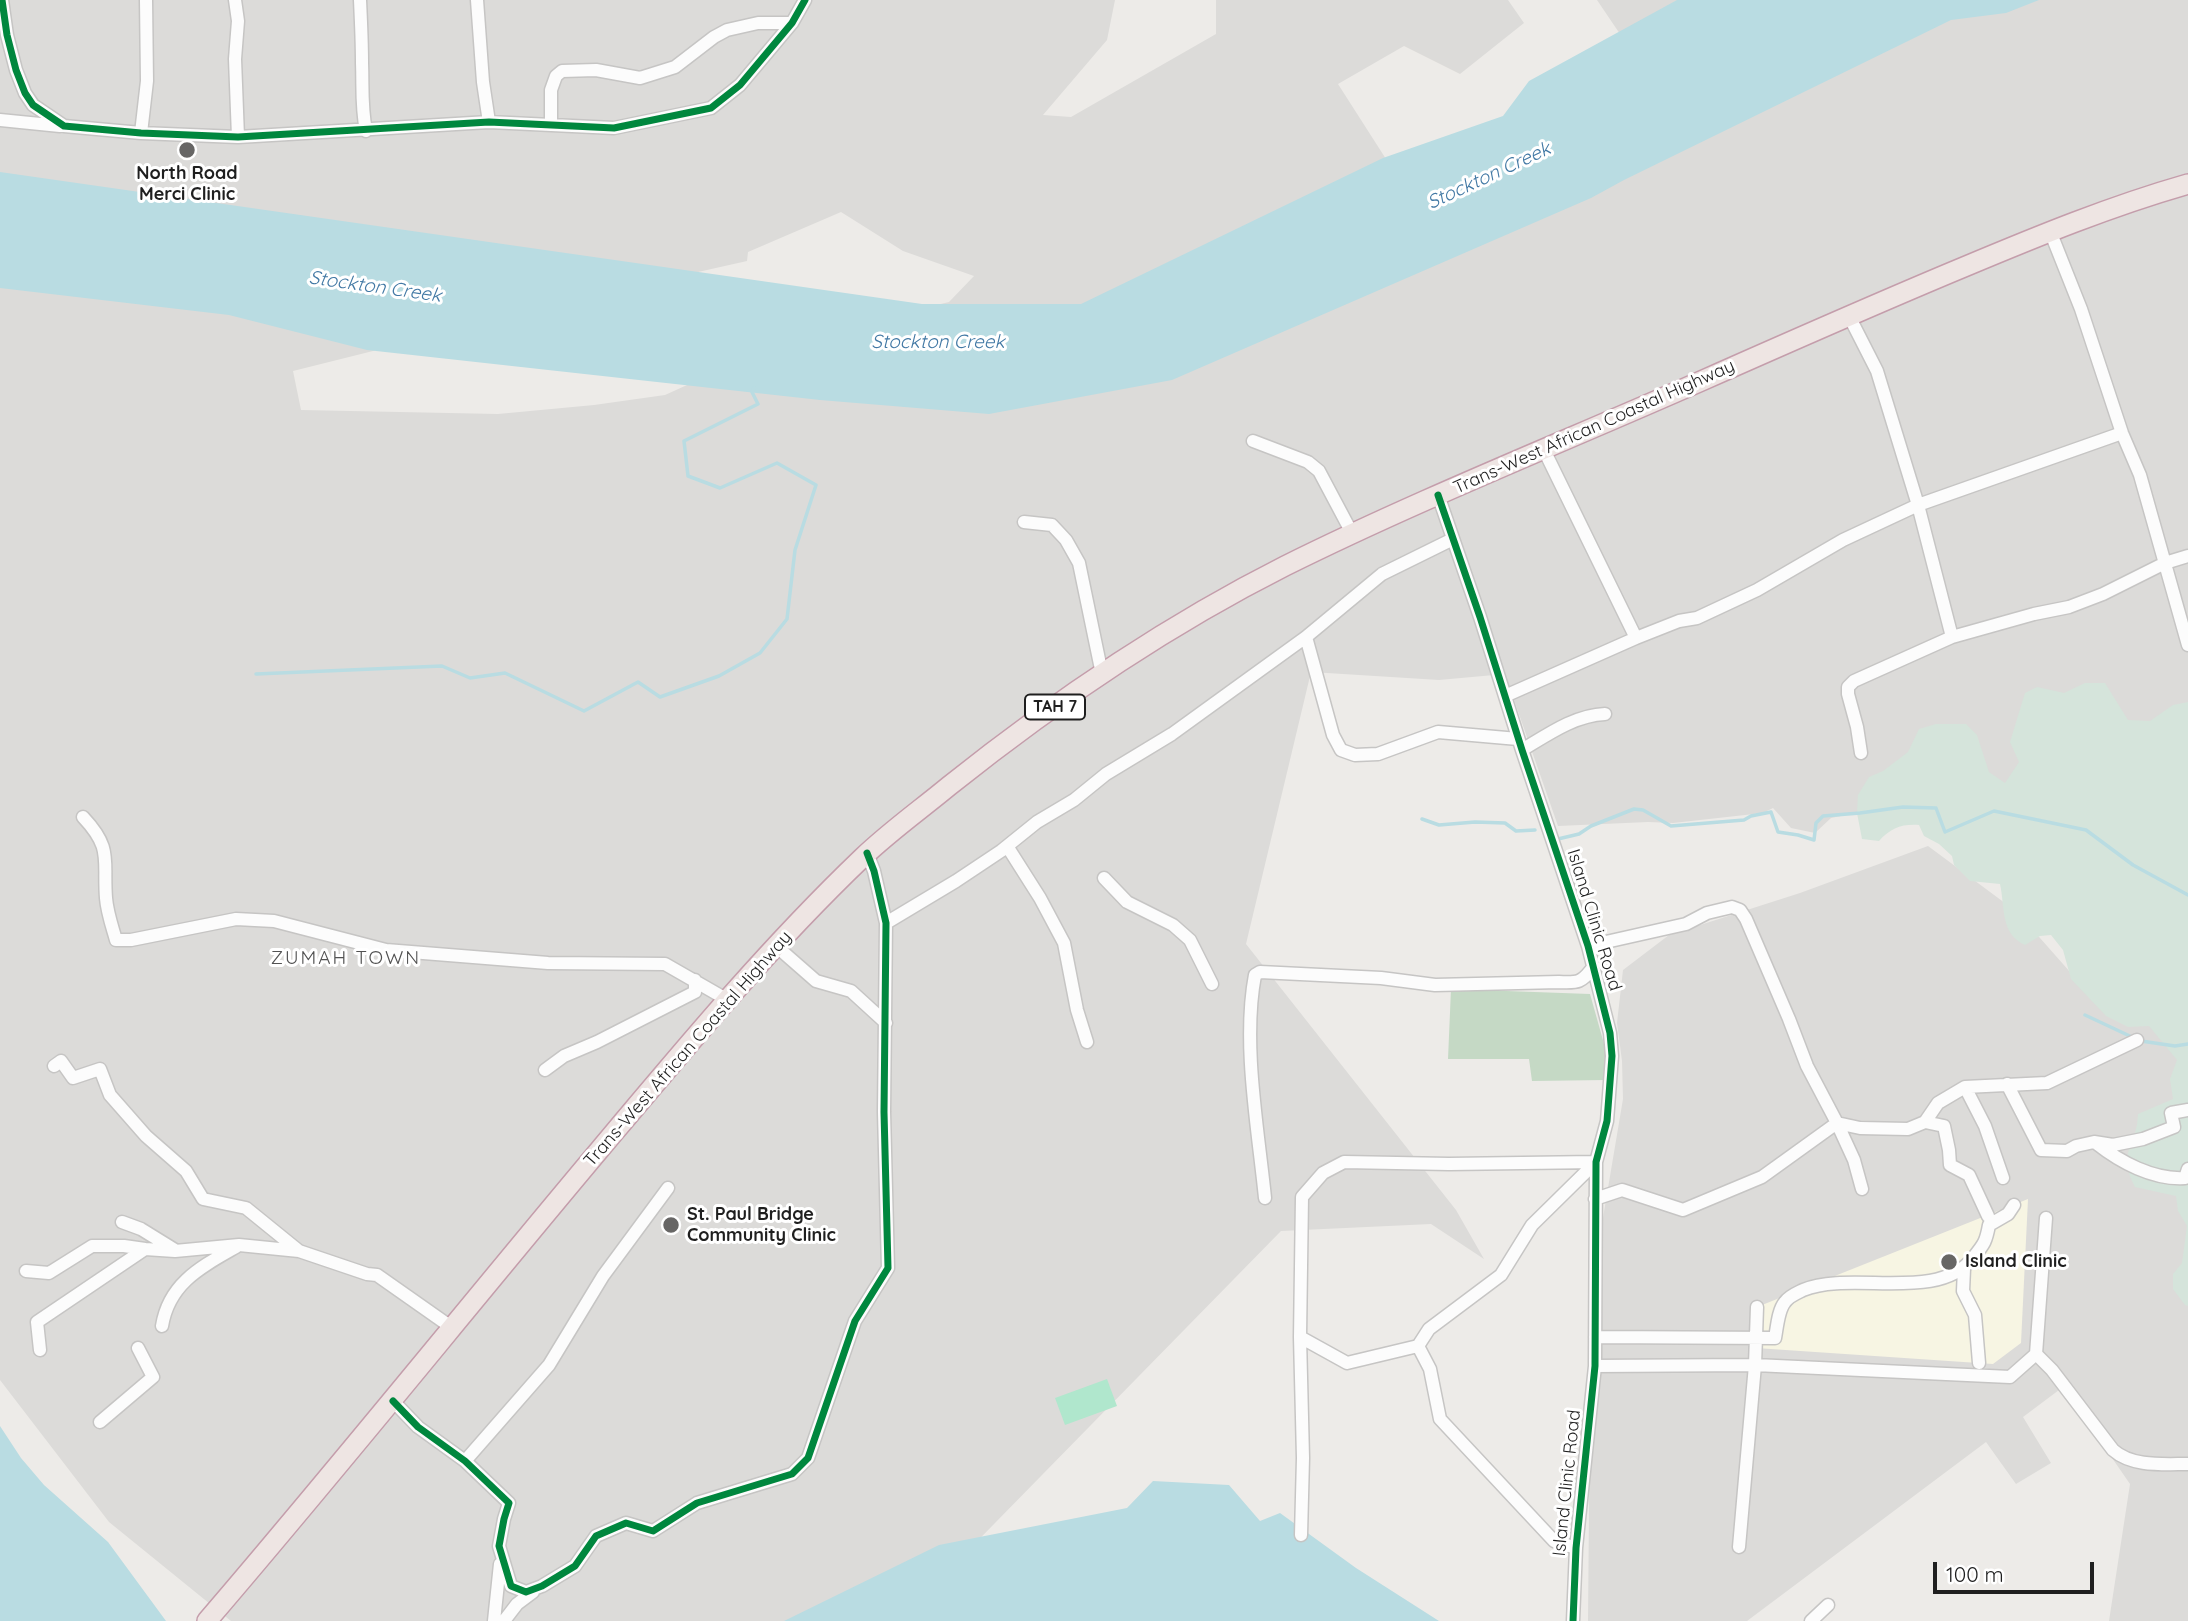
<!DOCTYPE html>
<style>
body{margin:0}
#map{position:relative;width:2188px;height:1621px;overflow:hidden;background:#edebe8;font-family:Quicksand,sans-serif}
canvas{display:block}
.scale{position:absolute;left:1933px;top:1562px;width:161px;height:32px;box-sizing:border-box;border:4px solid #1f1f1f;border-top:0;padding-left:9px;font-size:21px;line-height:24px;white-space:nowrap;color:#1f1f1f;-webkit-text-stroke:5px #fff;paint-order:stroke}
</style>
<div id="map">
<canvas width="2188" height="1621"></canvas>
<div class="scale">100 m</div>
</div>
<script>
const context = document.querySelector('canvas').getContext('2d');
context.lineJoin = 'round';
function fillPath(path, color) { context.fillStyle = color; context.fill(path, 'evenodd'); }
function strokePath(path, color, width, dash) { context.strokeStyle = color; context.lineWidth = width; context.lineCap = dash ? 'butt' : 'round'; context.setLineDash(dash || []); context.stroke(path); }
function write(font, color, halo, rows, align = 'center') {
  context.font = font + ' Quicksand,sans-serif'; context.lineWidth = 6; context.setLineDash([]); context.textBaseline = 'middle'; context.strokeStyle = halo; context.fillStyle = color; for (const [text, x, y, turn = 0] of rows) {
    context.save(); context.translate(x, y); context.rotate((+turn || 0) * Math.PI / 180); context.textAlign = isNaN(turn) ? turn : align; if (halo) context.strokeText(text, 0, 0); context.fillText(text, 0, 0); context.restore();
  }
}
const residential = new Path2D(`
 M 0,0 L 1115,0 L 1107,40 L 1043,115 L 1071,117 L 1216,34 L 1216,0 L 1508,0 L 1524,23 L 1460,74 L 1404,46 L 1338,84 L 1434,234 L 1963,0 L 2188,0 L 2188,855 L 1919,800 L 1831,818 L 1815,833 L 1791,828 L 1773,808 L 1763,813 L 1673,823 L 1648,822 L 1558,826 L 1505,674 L 1439,680 L 1311,672 L 1246,944 L 1456,1210 L 1484,1259 L 1431,1224 L 1281,1231 L 899,1621 L 231,1621 L 109,1522 L 0,1380 ZM 841,212 L 903,251 L 974,276 L 949,302 L 780,343 L 665,395 L 594,405 L 498,414 L 301,410 L 293,371 L 609,292 L 747,261 L 748,252 Z
 M 1597,0 L 1692,0 L 1622,37 Z
 M 1928,846 L 2017,912 L 2086,990 L 2188,984 L 2188,1621 L 2109,1621 L 2130,1484 L 2063,1387 L 2023,1417 L 2051,1463 L 2016,1484 L 1986,1442 L 1747,1621 L 1588,1621 L 1591,1289 L 1623,1099 L 1622,1061 L 1617,1023 L 1623,970 L 1669,935 L 1800,893 Z`);
const education = new Path2D(`
 M 2028,1199 L 2021,1343 L 1993,1364 L 1756,1348 L 1757,1307 Z`);
const wetland = new Path2D(`
 M 2085,683 L 2105,683 L 2128,720 L 2150,721 L 2173,705 L 2188,702 L 2188,1306 L 2185,1305 L 2173,1289 L 2173,1274 L 2182,1263 L 2187,1226 L 2178,1211 L 2176,1196 L 2135,1187 C 2116,1151 2137,1148 2138,1114 L 2173,1099 L 2170,1079 L 2177,1060 L 2149,1026 L 2128,1027 L 2106,1016 L 2071,979 L 2063,950 L 2051,935 L 2040,936 L 2025,945 C 2000,934 2005,906 2000,884 L 1970,881 L 1954,865 L 1952,856 L 1939,844 L 1924,836 L 1919,825 C 1901,824 1891,828 1879,841 L 1862,839 L 1857,813 L 1858,795 L 1869,777 L 1883,771 L 1908,752 L 1919,729 L 1936,724 L 1966,724 L 1977,735 L 1989,772 L 2005,783 L 2019,762 L 2010,742 L 2025,693 L 2037,687 L 2064,693 Z`);
const cemetery = new Path2D(`
 M 1451,989 L 1590,994 L 1608,1058 L 1606,1080 L 1532,1081 L 1529,1059 L 1448,1059 Z`);
const pitch = new Path2D(`
 M 1107,1379 L 1117,1406 L 1065,1425 L 1055,1398 Z`);
const water = new Path2D(`
 M 1677,0 L 2039,0 L 2006,13 L 1951,20 L 1624,180 L 1591,198 L 1172,380 L 989,414 L 820,400 L 367,350 L 229,315 L 0,288 L 0,172 L 922,304 L 1081,304 L 1383,158 L 1503,116 L 1529,81 Z
 M 0,1426 L 21,1458 L 44,1485 L 108,1542 L 166,1621 L 0,1621 Z
 M 1153,1481 L 1229,1485 L 1260,1521 L 1280,1513 L 1356,1568 L 1439,1621 L 784,1621 L 939,1545 L 1127,1508 Z`);
const stream = new Path2D(`
 M 256,674 L 442,666 L 470,678 L 505,673 L 584,711 L 638,682 L 660,697 L 719,676 L 760,653 L 787,619 L 795,550 L 816,485 L 777,463 L 720,488 L 688,476 L 684,441 L 758,404 L 752,392 L 754,388
 M 1422,819 L 1439,825 L 1475,822 L 1505,823 L 1516,831 L 1535,830
 M 1558,839 L 1579,834 L 1591,826 L 1634,809 L 1643,810 L 1671,826 L 1744,820 L 1751,816 L 1771,812 L 1778,832 L 1798,835 L 1814,840 L 1816,823 L 1823,816 L 1860,813 L 1903,807 L 1936,808 L 1945,832 L 1994,811 L 2086,830 L 2133,865 L 2188,895
 M 2085,1015 L 2134,1038
 M 2141,1041 L 2175,1046 L 2188,1044`);
const minor = new Path2D(`
 M 2,0 L 7,35 L 16,70 L 25,93 L 33,105 L 64,126 L 141,133 L 238,137 L 489,122 L 614,128 L 711,108 L 740,85 L 792,23 L 805,0
 M 235,0 L 238,21 L 235,59 L 238,137
 M 360,0 C 361,21 362,42 362,63 C 363,88 361,105 366,131
 M 477,0 L 483,82 L 489,122
 M 0,120 L 60,126
 M 551,123 L 551,90 L 556,76 L 562,71 L 596,70 L 640,78 L 675,67 L 714,37 L 727,30 L 758,23 L 792,23
 M 141,133 L 147,81 L 146,0
 M 2050,231 L 2081,309 L 2122,433 L 2140,475 L 2188,645
 M 1849,316 L 1877,371 L 1918,505 L 1952,637
 M 1253,441 L 1308,462 L 1319,471 L 1353,535
 M 1544,450 L 1636,638 L 1679,621 L 1697,618 L 1757,590 L 1843,540 L 1918,505 L 2122,433
 M 1438,495 L 1480,617 L 1522,750 L 1588,946 L 1610,1033 L 1612,1056 L 1607,1121 L 1596,1162 L 1595,1366 L 1576,1548 L 1573,1621
 M 1024,522 L 1052,525 L 1066,540 L 1079,563 L 1102,674
 M 1306,637 L 1333,735 L 1341,750 L 1355,755 L 1378,754 L 1438,732 L 1518,739
 M 1505,696 L 1636,638
 M 1522,750 C 1547,735 1575,715 1605,714
 M 1861,753 L 1857,727 L 1848,694 L 1848,687 L 1854,681 L 1952,637 L 2034,614 L 2069,607 L 2103,594 L 2165,563 L 2188,556
 M 83,817 C 113,849 103,859 106,898 C 107,912 112,926 116,940 L 131,940 L 236,919 L 274,921 L 386,950 L 548,963 L 665,964 L 726,999
 M 1007,846 L 1040,898 L 1064,943 L 1077,1010 L 1087,1042
 M 1104,878 L 1127,902 L 1173,925 L 1190,940 L 1212,984
 M 886,923 L 956,881 L 1001,851 L 1037,822 L 1074,800 L 1106,774 L 1172,734 L 1306,637 L 1382,574 L 1453,539
 M 776,946 L 816,981 L 851,991 L 886,1023
 M 1588,946 L 1686,924 L 1707,913 L 1732,907 L 1740,910 L 1746,919 L 1789,1019 L 1807,1066 L 1837,1123 L 1860,1128 L 1908,1129 L 1925,1122 L 1938,1103 L 1965,1087 L 2047,1083 L 2137,1040
 M 54,1066 L 61,1061 L 73,1078 L 100,1069 L 110,1095 L 146,1136 L 186,1171 L 203,1199 L 246,1208 L 299,1251
 M 545,1070 L 564,1056 L 597,1042 L 695,992 L 695,980
 M 2007,1084 L 2041,1150 L 2067,1151 L 2076,1146 L 2094,1142 L 2113,1145 L 2143,1139 L 2174,1127 L 2171,1113 L 2188,1110
 M 1965,1087 L 1985,1126 L 2003,1178
 M 1925,1122 L 1944,1126 L 1949,1150 L 1950,1165 L 1969,1175 L 1988,1216
 M 2096,1143 C 2120,1162 2153,1180 2185,1178 L 2188,1169
 M 1265,1198 C 1258,1128 1242,1043 1255,975 L 1260,972 L 1381,978 L 1435,985 L 1559,982 C 1578,983 1582,983 1594,966
 M 1595,1199 L 1622,1190 L 1683,1210 L 1762,1177 L 1837,1123 L 1854,1160 L 1862,1189
 M 122,1222 L 141,1229 L 175,1250
 M 1964,1269 L 1963,1291 L 1975,1315 L 1979,1363
 M 26,1271 L 49,1273 L 92,1246 L 124,1246 L 145,1249
 M 162,1326 C 169,1283 201,1267 236,1247
 M 1300,1337 L 1347,1363 L 1418,1346 L 1430,1369 L 1440,1419 L 1554,1541 L 1576,1548
 M 1595,1337 L 1775,1338 C 1777,1328 1778,1310 1785,1302 C 1789,1296 1797,1293 1803,1290 C 1852,1270 1937,1303 1973,1258 C 1984,1244 1986,1242 1989,1225 L 2008,1214 L 2014,1205
 M 40,1350 L 37,1322 L 145,1249 L 175,1251 L 239,1245 L 299,1251 L 367,1274 L 377,1275 L 451,1327
 M 2036,1354 L 2052,1370 L 2113,1450 C 2132,1467 2163,1464 2188,1464
 M 1595,1366 L 1755,1365 L 2010,1377 L 2036,1354 L 2046,1218
 M 393,1401 L 418,1427 L 465,1461 L 509,1503 L 504,1519 L 499,1546 L 511,1586 L 526,1592 L 542,1586 L 575,1566 L 596,1536 L 626,1523 L 653,1531 L 697,1503 L 792,1474 L 808,1458 L 855,1321 L 888,1268 L 884,1112 L 886,923 L 874,871 L 867,853
 M 100,1422 L 153,1377 L 138,1348
 M 465,1461 L 549,1365 L 603,1276 L 668,1188
 M 1301,1535 L 1303,1458 L 1300,1337 L 1302,1197 L 1323,1173 L 1344,1162 L 1449,1164 L 1596,1162 L 1532,1225 L 1501,1275 L 1429,1329 L 1418,1346
 M 1739,1547 L 1755,1365 L 1757,1307
 M 494,1621 L 500,1564
 M 504,1621 L 517,1604 L 533,1592
 M 1811,1621 L 1828,1605`);
const trunk = new Path2D(`
 M 207,1621 C 341,1465 469,1305 601,1148 C 685,1048 768,948 862,858 C 889,832 920,810 949,786 C 1053,703 1166,626 1285,566 C 1420,499 1561,443 1699,382 C 1787,343 1875,304 1964,267 C 2038,236 2111,206 2188,184`);
const cycleway = new Path2D(`
 M 2,0 L 7,35 L 16,70 L 25,93 L 33,105 L 64,126 L 141,133 L 238,137 L 489,122 L 614,128 L 711,108 L 740,85 L 792,23 L 805,0
 M 1438,495 L 1480,617 L 1522,750 L 1588,946 L 1610,1033 L 1612,1056 L 1607,1121 L 1596,1162 L 1595,1366 L 1576,1548 L 1573,1621
 M 393,1401 L 418,1427 L 465,1461 L 509,1503 L 504,1519 L 499,1546 L 511,1586 L 526,1592 L 542,1586 L 575,1566 L 596,1536 L 626,1523 L 653,1531 L 697,1503 L 792,1474 L 808,1458 L 855,1321 L 888,1268 L 884,1112 L 886,923 L 874,871 L 867,853`);
const markers = [
 [187,150,9,"#676665"],
 [671,1225,9,"#676665"],
 [1949,1262,9,"#676665"]
];
const shields = [
 [1055,707,60]
];
const shieldNames = [
 ["TAH 7",1055,707]
];
const poiNames = [
 ["North Road",187,174,"center"],
 ["Merci Clinic",187,195,"center"],
 ["St. Paul Bridge",687,1215],
 ["Community Clinic",687,1236],
 ["Island Clinic",1965,1262]
];
const streetNames = [
 ["Trans-West African Coastal Highway",1594,427,-24],
 ["Island Clinic Road",1594,920,73],
 ["Trans-West African Coastal Highway",688,1049,-49],
 ["Island Clinic Road",1567,1483,-84]
];
const waterNames = [
 ["Stockton Creek",1489,176,-25],
 ["Stockton Creek",375,287,8],
 ["Stockton Creek",938,342]
];
const neighbourhoodNames = [
 ["ZUMAH TOWN",346,958]
];
fillPath(residential, '#dcdbd9');
fillPath(education, '#f7f5e3');
fillPath(wetland, '#d5e4db');
fillPath(cemetery, '#c5d9c5');
fillPath(pitch, '#b0e7cd');
fillPath(water, '#b9dce2');
strokePath(stream, '#b9dce2', 3.5);
strokePath(minor, '#c6c5c4', 15);
strokePath(trunk, '#c49dab', 22);
strokePath(minor, '#fcfcfc', 12);
strokePath(trunk, '#eee5e3', 19);
strokePath(cycleway, '#00873e', 7);
for (const [x, y, r, color] of markers) { const dot = new Path2D(); dot.arc(x, y, r, 0, 2 * Math.PI); context.fillStyle = color; context.fill(dot); strokePath(dot, '#fff', 2.5); }
for (const [x, y, w] of shields) { const box = new Path2D(); box.roundRect(x - w / 2, y - 12.5, w, 25, 5); context.fillStyle = '#fff'; context.fill(box); strokePath(box, '#1f1f1f', 2); }
write('bold 16px', '#1f1f1f', null, shieldNames);
write('bold 18px', '#1f1f1f', '#fff', poiNames, 'left');
write('18px', '#1f1f1f', '#fff', streetNames);
write('italic 19px', '#4178a4', '#fff', waterNames);
context.letterSpacing = '2px';
write('19px', '#525252', '#fff', neighbourhoodNames);
context.letterSpacing = '0px';
</script>
